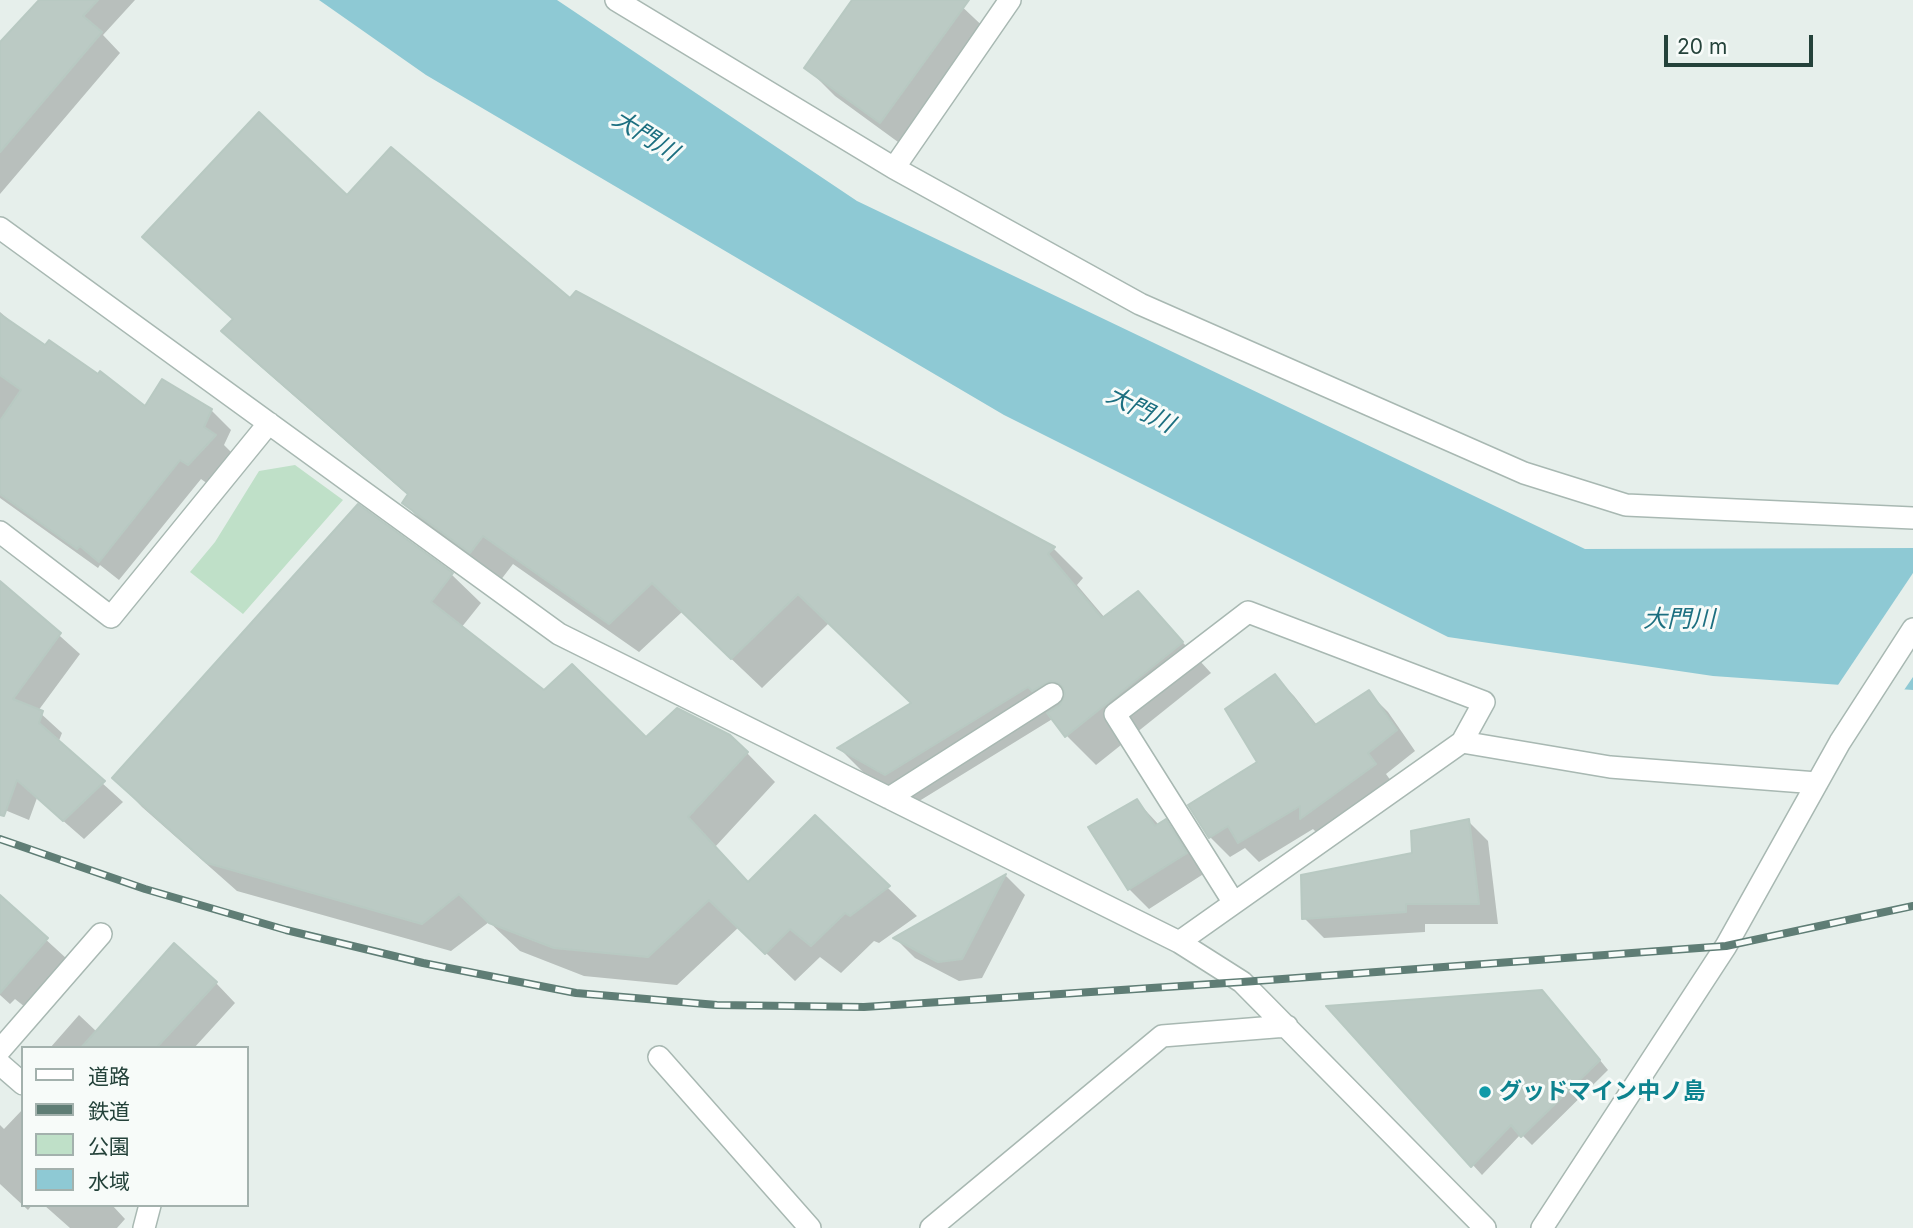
<!DOCTYPE html>
<meta charset="utf-8">
<style>
body{margin:0}
#map{position:relative;width:1913px;height:1228px;overflow:hidden;background:#e6efeb;font-family:Inter,"Noto Sans JP",sans-serif}
canvas{display:block}
.legend{position:absolute;left:21px;top:1046px;width:228px;height:161px;box-sizing:border-box;background:#f7fbf9;border:2px solid #a3b1ad;margin:0;padding:9px 12px;list-style:none;font-size:21px;color:#24423a}
.legend li{display:flex;align-items:center;gap:14px;height:35px}
.legend b{width:35px;border:2px solid #a3b1ad}
.scale{position:absolute;left:1664px;top:35px;width:149px;height:32px;box-sizing:border-box;border:4px solid #24423a;border-top:0;padding-left:9px;font-size:21px;line-height:24px;white-space:nowrap;color:#24423a;-webkit-text-stroke:5px #f7fbf9;paint-order:stroke}
</style>
<div id="map">
<canvas width="1913" height="1228"></canvas>
<ul class="legend">
<li><b style="height:9px;background:#fff"></b>道路</li>
<li><b style="height:9px;background:#5f7d75"></b>鉄道</li>
<li><b style="height:19px;background:#bfe0c8"></b>公園</li>
<li><b style="height:19px;background:#8ec9d4"></b>水域</li>
</ul>
<div class="scale">20 m</div>
</div>
<script>
const context = document.querySelector('canvas').getContext('2d');
context.lineJoin = 'round';
function fillPath(path, color) { context.fillStyle = color; context.fill(path, 'evenodd'); }
function strokePath(path, color, width, dash) { context.strokeStyle = color; context.lineWidth = width; context.lineCap = dash ? 'butt' : 'round'; context.setLineDash(dash || []); context.stroke(path); }
function write(font, color, halo, rows, align = 'center') {
  context.font = font + ' Inter,"Noto Sans JP",sans-serif'; context.lineWidth = 6; context.setLineDash([]); context.textBaseline = 'middle'; context.strokeStyle = halo; context.fillStyle = color; for (const [text, x, y, turn = 0] of rows) {
    context.save(); context.translate(x, y); context.rotate((+turn || 0) * Math.PI / 180); context.textAlign = isNaN(turn) ? turn : align; if (halo) context.strokeText(text, 0, 0); context.fillText(text, 0, 0); context.restore();
  }
}
const green = new Path2D(`
 M 295,465 L 343,500 L 243,614 L 190,572 L 215,542 L 259,471 Z`);
const water = new Path2D(`
 M 319,0 L 557,0 L 857,201 L 1585,549 L 1913,548 L 1913,690 L 1713,676 L 1448,637 L 1004,415 L 426,75 Z`);
const pier = new Path2D(`
 M 1913,573 L 1913,677 L 1902,693 L 1836,688 Z`);
const shadow = new Path2D(`
 M 41,0 L 135,0 L 103,35 L 120,53 L 0,194 L 0,45 Z
 M 855,0 L 955,0 L 992,35 L 909,150 L 835,96 L 806,67 Z
 M 347,197 L 570,301 L 577,293 L 1054,549 L 1083,578 L 1077,585 L 1105,618 L 1137,593 L 1211,673 L 1096,765 L 1067,736 L 1054,718 L 916,803 L 869,778 L 840,749 L 913,703 L 829,623 L 762,688 L 682,612 L 639,652 L 513,564 L 500,581 L 433,533 L 404,503 L 409,496 L 253,360 L 224,331 L 234,320 L 145,237 Z
 M 0,312 L 44,350 L 145,409 L 163,382 L 211,410 L 231,430 L 224,445 L 235,456 L 208,484 L 201,479 L 119,580 L 100,565 L 98,568 L 0,498 Z
 M 358,507 L 452,575 L 481,603 L 461,628 L 545,693 L 646,739 L 747,753 L 775,782 L 715,847 L 749,883 L 815,818 L 917,916 L 879,943 L 874,941 L 841,973 L 820,957 L 795,981 L 739,927 L 677,985 L 584,976 L 520,951 L 489,922 L 451,951 L 237,891 L 142,807 L 114,778 Z
 M 13,594 L 80,654 L 38,711 L 62,733 L 58,743 L 123,802 L 84,839 L 37,798 L 29,820 L 0,808 L 0,611 Z
 M 1274,676 L 1294,696 L 1317,725 L 1368,692 L 1388,712 L 1415,751 L 1386,774 L 1394,785 L 1321,837 L 1313,829 L 1259,862 L 1245,848 L 1230,857 L 1210,837 L 1190,806 L 1260,763 Z
 M 1137,801 L 1159,825 L 1165,821 L 1185,841 L 1205,873 L 1149,909 L 1129,889 Z
 M 1468,821 L 1488,841 L 1498,924 L 1425,924 L 1425,932 L 1324,938 L 1304,918 Z
 M 1006,876 L 1025,895 L 982,978 L 959,981 L 915,958 L 896,939 Z
 M 6,903 L 67,959 L 25,1007 L 15,999 L 10,1004 L 0,995 L 0,910 Z
 M 216,983 L 235,1003 L 194,1048 L 50,1048 L 79,1015 L 97,1032 Z
 M 1552,1002 L 1608,1070 L 1532,1145 L 1521,1134 L 1482,1175 L 1330,1007 Z
 M 23,1109 L 23,1205 L 32,1205 L 28,1210 L 0,1184 L 0,1125 L 4,1129 Z
 M 44,1205 L 112,1205 L 125,1219 L 117,1228 L 70,1228 Z`);
const building = new Path2D(`
 M 39,0 L 98,0 L 83,16 L 102,32 L 0,152 L 0,42 Z
 M 852,0 L 969,0 L 880,123 L 804,68 Z
 M 259,112 L 347,195 L 391,147 L 570,298 L 576,291 L 1055,547 L 1048,554 L 1102,618 L 1138,591 L 1183,642 L 1065,737 L 1047,713 L 1060,705 L 1065,694 L 1063,688 L 1059,683 L 1051,681 L 1032,691 L 1028,687 L 885,775 L 837,748 L 911,703 L 798,594 L 731,659 L 652,583 L 609,624 L 483,536 L 470,553 L 402,503 L 408,494 L 221,331 L 233,319 L 142,237 Z
 M 0,314 L 45,345 L 49,340 L 98,374 L 100,371 L 145,406 L 162,379 L 212,409 L 204,427 L 216,435 L 188,465 L 180,460 L 99,562 L 80,546 L 77,549 L 0,494 L 0,421 L 21,390 L 0,375 Z
 M 358,504 L 453,573 L 431,602 L 544,690 L 572,664 L 646,737 L 677,708 L 730,735 L 748,752 L 688,817 L 748,882 L 815,815 L 890,886 L 850,916 L 845,913 L 811,946 L 790,929 L 765,954 L 709,900 L 648,957 L 554,948 L 489,923 L 459,894 L 422,924 L 207,863 L 112,778 Z
 M 0,581 L 61,633 L 13,699 L 43,711 L 39,723 L 105,781 L 63,821 L 17,780 L 4,816 L 0,815 Z
 M 1275,674 L 1315,725 L 1369,690 L 1397,730 L 1368,753 L 1376,764 L 1300,819 L 1300,806 L 1238,843 L 1228,826 L 1209,838 L 1188,805 L 1257,762 L 1225,709 Z
 M 1137,799 L 1155,826 L 1166,819 L 1187,853 L 1128,890 L 1088,827 Z
 M 1469,819 L 1479,904 L 1406,904 L 1406,912 L 1302,919 L 1301,875 L 1412,853 L 1411,831 Z
 M 1006,874 L 962,959 L 938,962 L 893,938 Z
 M 0,895 L 48,938 L 0,993 Z
 M 174,943 L 217,982 L 156,1048 L 81,1048 Z
 M 1542,990 L 1600,1060 L 1521,1137 L 1511,1125 L 1471,1167 L 1326,1006 Z`);
const street = new Path2D(`
 M 616,0 L 894,168 L 1140,304 L 1524,473 L 1626,505 L 1913,518
 M 894,168 L 1010,0
 M 0,228 L 559,634 L 1179,942 L 1242,982 L 1485,1228
 M 0,532 L 111,617 L 269,423
 M 889,798 L 1052,694
 M 1234,903 L 1115,714 L 1248,612 L 1484,702 L 1462,742
 M 1179,942 L 1462,742 L 1610,767 L 1817,783
 M 0,1050 L 101,934
 M 659,1057 L 810,1228
 M 0,1064 L 23,1084
 M 144,1228 L 150,1205
 M 931,1228 L 1162,1036 L 1287,1026
 M 1542,1228 L 1726,946 L 1840,742 L 1913,629`);
const rail = new Path2D(`
 M 0,839 L 145,889 L 286,930 L 423,963 L 576,993 L 717,1005 L 864,1007 L 1242,982 L 1726,946 L 1913,906`);
const markers = [
 [1485,1092,7,"#0f9aa8"]
];
const cultureNames = [
 ["グッドマイン中ノ島",1499,1092]
];
const waterNames = [
 ["大門川",645,136,32],
 ["大門川",1140,410,27],
 ["大門川",1679,620]
];
fillPath(green, '#bfe0c8');
fillPath(water, '#8ec9d4');
fillPath(pier, '#e6efeb');
fillPath(shadow, '#0003');
fillPath(building, '#bbcac4');
strokePath(building, '#b8c9c2', 2);
strokePath(street, '#a8b8b2', 24);
strokePath(street, '#fff', 21);
strokePath(rail, '#5f7d75', 8);
strokePath(rail, '#f7fbf9', 5, [16]);
for (const [x, y, r, color] of markers) { const dot = new Path2D(); dot.arc(x, y, r, 0, 2 * Math.PI); context.fillStyle = color; context.fill(dot); strokePath(dot, '#f7fbf9', 2.5); }
write('bold 23px', '#0d838f', '#f7fbf9', cultureNames, 'left');
write('italic 24px', '#1c6f80', '#f7fbf9', waterNames);
</script>
